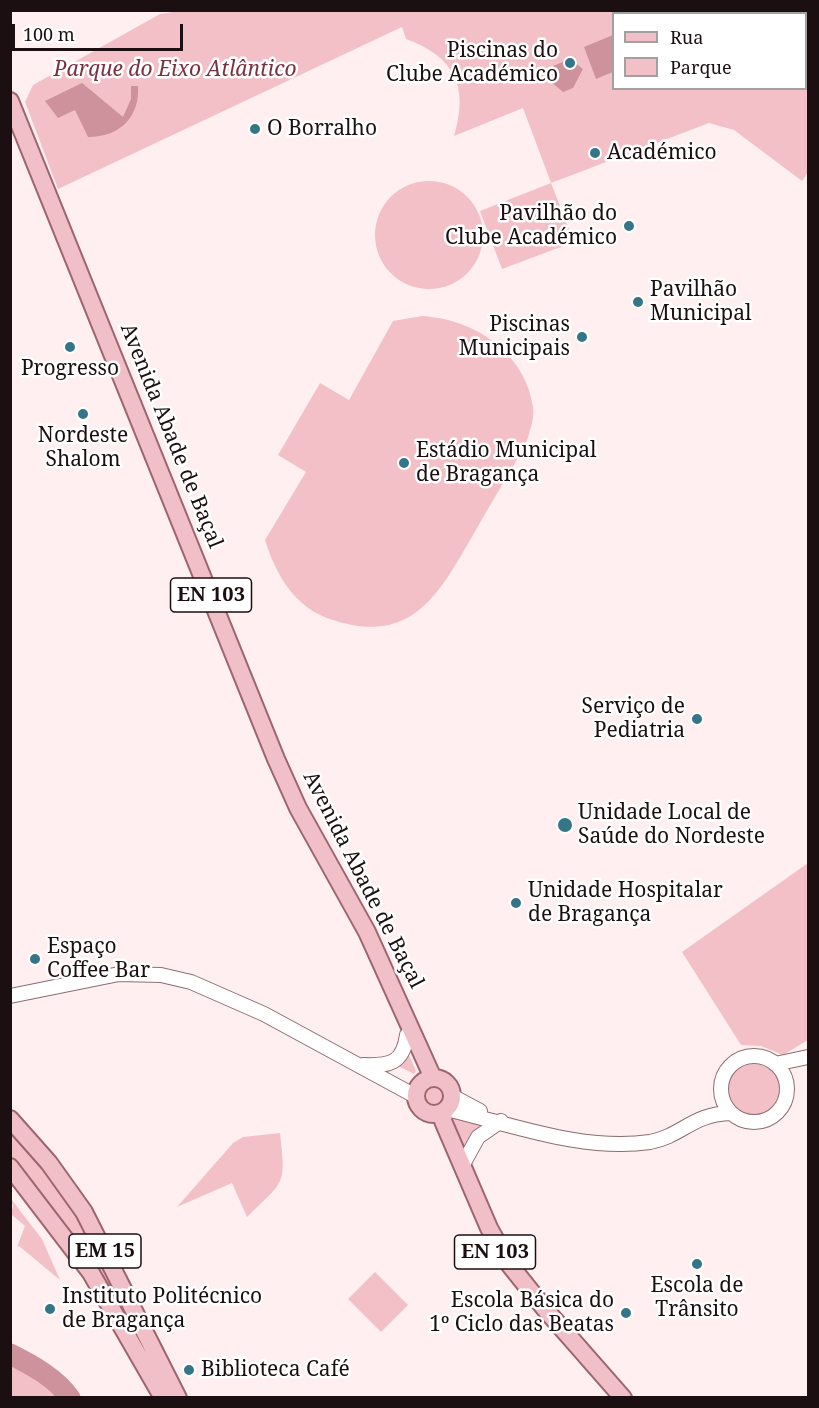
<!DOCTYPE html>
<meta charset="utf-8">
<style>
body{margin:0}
#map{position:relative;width:819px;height:1408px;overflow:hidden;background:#ffeff1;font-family:"Noto Serif",serif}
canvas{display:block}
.frame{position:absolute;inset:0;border:12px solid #1c0f11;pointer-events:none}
.legend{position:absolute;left:612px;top:12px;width:195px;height:78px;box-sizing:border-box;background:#fff;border:2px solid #a49fa0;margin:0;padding:8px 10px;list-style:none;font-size:18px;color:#1c0f11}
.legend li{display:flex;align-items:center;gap:12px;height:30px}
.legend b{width:30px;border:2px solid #a49fa0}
.scale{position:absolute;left:12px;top:24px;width:171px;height:27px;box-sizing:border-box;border:3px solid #1c0f11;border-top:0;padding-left:8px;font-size:18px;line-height:21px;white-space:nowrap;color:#1c0f11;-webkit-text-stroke:4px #fff;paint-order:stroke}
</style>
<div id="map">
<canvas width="819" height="1408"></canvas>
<div class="frame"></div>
<ul class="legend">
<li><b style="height:8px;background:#f0bfc7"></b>Rua</li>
<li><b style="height:16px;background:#f4c0c7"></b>Parque</li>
</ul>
<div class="scale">100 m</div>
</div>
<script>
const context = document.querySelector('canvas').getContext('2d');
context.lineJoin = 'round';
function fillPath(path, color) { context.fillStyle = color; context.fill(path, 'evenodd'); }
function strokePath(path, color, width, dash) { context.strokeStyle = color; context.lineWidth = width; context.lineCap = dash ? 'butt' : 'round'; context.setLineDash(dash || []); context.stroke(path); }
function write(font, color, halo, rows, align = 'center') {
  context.font = font + ' "Noto Serif",serif'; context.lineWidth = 5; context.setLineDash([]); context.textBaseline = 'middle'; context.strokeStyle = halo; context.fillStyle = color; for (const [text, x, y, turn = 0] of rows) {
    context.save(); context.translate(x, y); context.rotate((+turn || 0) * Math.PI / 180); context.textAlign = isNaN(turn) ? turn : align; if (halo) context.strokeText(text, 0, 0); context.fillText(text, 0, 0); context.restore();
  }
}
const green = new Path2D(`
 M 179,11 L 808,11 L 808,172 L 802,181 L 734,130 L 709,123 L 551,183 L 574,242 L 502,269 L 480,211 L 551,183 L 523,108 L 454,136 C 469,87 455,57 406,39 L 402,27 L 58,189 L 25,102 L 33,85 L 160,14 ZM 614,14 L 806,14 L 806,88 L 614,88 Z
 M375 235a54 54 0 1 1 108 0a54 54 0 1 1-108 0Z
 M 422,316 C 474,319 525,352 533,407 C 535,419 529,433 526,444 C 508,475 490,505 473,535 C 439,594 412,646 333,620 C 295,609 276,575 265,540 L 306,472 L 278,455 L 320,383 L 349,400 L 393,321 Z
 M 808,863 L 808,1040 L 783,1055 L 761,1046 L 741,1045 L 682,952 Z
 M 408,1053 L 416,1071 L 414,1074 L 396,1065 Z
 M728 1090a26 26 0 1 1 52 0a26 26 0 1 1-52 0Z
 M423 1095a11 11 0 1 1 22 0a11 11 0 1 1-22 0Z
 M 452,1116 L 484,1125 L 463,1152 L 449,1119 Z
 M 11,1128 L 74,1210 L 173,1397 L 36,1188 L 11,1159 Z
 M 280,1133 C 286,1186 285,1180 247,1217 L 232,1183 L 177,1207 L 233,1143 L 243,1137 Z
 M 11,1199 L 42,1239 L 60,1280 L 19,1246 L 17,1247 L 25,1226 L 11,1214 L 13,1206 Z
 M 375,1272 L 408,1305 L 381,1332 L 348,1299 Z
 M 10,1361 L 54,1391 L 59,1397 L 11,1397 Z`);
const water = new Path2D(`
 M 613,35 L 613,72 L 596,79 L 584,47 Z
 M 570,59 L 583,69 L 573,88 L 563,92 L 550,81 L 555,71 L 553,66 Z
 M 82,83 L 123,117 L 131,99 L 131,86 L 138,86 C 140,117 120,137 88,137 L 75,110 L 58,118 L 45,101 Z`);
const river = new Path2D(`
 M 10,1354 C 32,1365 56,1378 70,1398`);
const minor = new Path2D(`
 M 10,996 L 119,974 L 161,975 L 191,982 L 264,1014 L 417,1097
 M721 1089a33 33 0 1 1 66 0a33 33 0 1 1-66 0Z
 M 775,1064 L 808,1057
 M 363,1065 C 389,1066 403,1064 407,1035
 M 452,1096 L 480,1111
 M 446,1109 C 511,1124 583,1152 650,1142 C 682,1136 692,1114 731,1113
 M 462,1166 L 478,1137 L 501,1121`);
const major = new Path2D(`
 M 10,101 L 276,759 L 298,808 L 367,932 L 433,1078
 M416 1096a18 18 0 1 1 36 0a18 18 0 1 1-36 0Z
 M 444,1111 L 443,1121 L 489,1228 L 509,1264 L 545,1309 L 623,1398
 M 10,1119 L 49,1163 L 84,1212 L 178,1398
 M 10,1167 L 91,1273 L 163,1398`);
const markers = [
 [570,63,6,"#347588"],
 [255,129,6,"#347588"],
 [595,153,6,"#347588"],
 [629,226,6,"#347588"],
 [638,302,6,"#347588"],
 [582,337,6,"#347588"],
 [70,347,6,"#347588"],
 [83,414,6,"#347588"],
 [404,463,6,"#347588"],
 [697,719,6,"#347588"],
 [565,825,8,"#347588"],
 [516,903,6,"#347588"],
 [35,959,6,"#347588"],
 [697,1264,6,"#347588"],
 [50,1309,6,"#347588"],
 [626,1313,6,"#347588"],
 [189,1370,6,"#347588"]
];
const shields = [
 [211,595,81],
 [105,1251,72],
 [495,1252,81]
];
const shieldNames = [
 ["EN 103",211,595],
 ["EM 15",105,1251],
 ["EN 103",495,1252]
];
const poiNames = [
 ["Piscinas do",558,51,"right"],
 ["Clube Académico",558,75,"right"],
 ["O Borralho",267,129],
 ["Académico",607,153],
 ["Pavilhão do",617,214,"right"],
 ["Clube Académico",617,238,"right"],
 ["Pavilhão",650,290],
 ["Municipal",650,314],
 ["Piscinas",570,325,"right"],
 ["Municipais",570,349,"right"],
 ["Progresso",70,369,"center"],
 ["Nordeste",83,436,"center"],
 ["Shalom",83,460,"center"],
 ["Estádio Municipal",416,451],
 ["de Bragança",416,475],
 ["Serviço de",685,707,"right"],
 ["Pediatria",685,731,"right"],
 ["Unidade Local de",578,813],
 ["Saúde do Nordeste",578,837],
 ["Unidade Hospitalar",528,891],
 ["de Bragança",528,915],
 ["Espaço",47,947],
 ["Coffee Bar",47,971],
 ["Escola de",697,1286,"center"],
 ["Trânsito",697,1310,"center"],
 ["Instituto Politécnico",62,1297],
 ["de Bragança",62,1321],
 ["Escola Básica do",614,1301,"right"],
 ["1º Ciclo das Beatas",614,1325,"right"],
 ["Biblioteca Café",201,1370]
];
const parkNames = [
 ["Parque do Eixo Atlântico",175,70]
];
const streetNames = [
 ["Avenida Abade de Baçal",171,436,68],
 ["Avenida Abade de Baçal",363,880,63]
];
fillPath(green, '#f4c0c7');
fillPath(water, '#cd929b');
strokePath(river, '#cd929b', 21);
strokePath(minor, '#8e6c70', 16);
strokePath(major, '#9f656f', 20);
strokePath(minor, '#fff', 14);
strokePath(major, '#f0bfc7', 16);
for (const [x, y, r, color] of markers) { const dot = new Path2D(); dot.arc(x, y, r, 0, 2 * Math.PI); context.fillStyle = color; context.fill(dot); strokePath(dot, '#fff', 2); }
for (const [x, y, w] of shields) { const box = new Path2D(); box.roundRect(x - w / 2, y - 17, w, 34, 4.5); context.fillStyle = '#fff'; context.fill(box); strokePath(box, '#1c0f11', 1.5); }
write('bold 20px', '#1c0f11', null, shieldNames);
write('21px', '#1c0f11', '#fff', poiNames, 'left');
write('italic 21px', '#7a3141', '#fff', parkNames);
write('21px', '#1c0f11', '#fff', streetNames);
</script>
